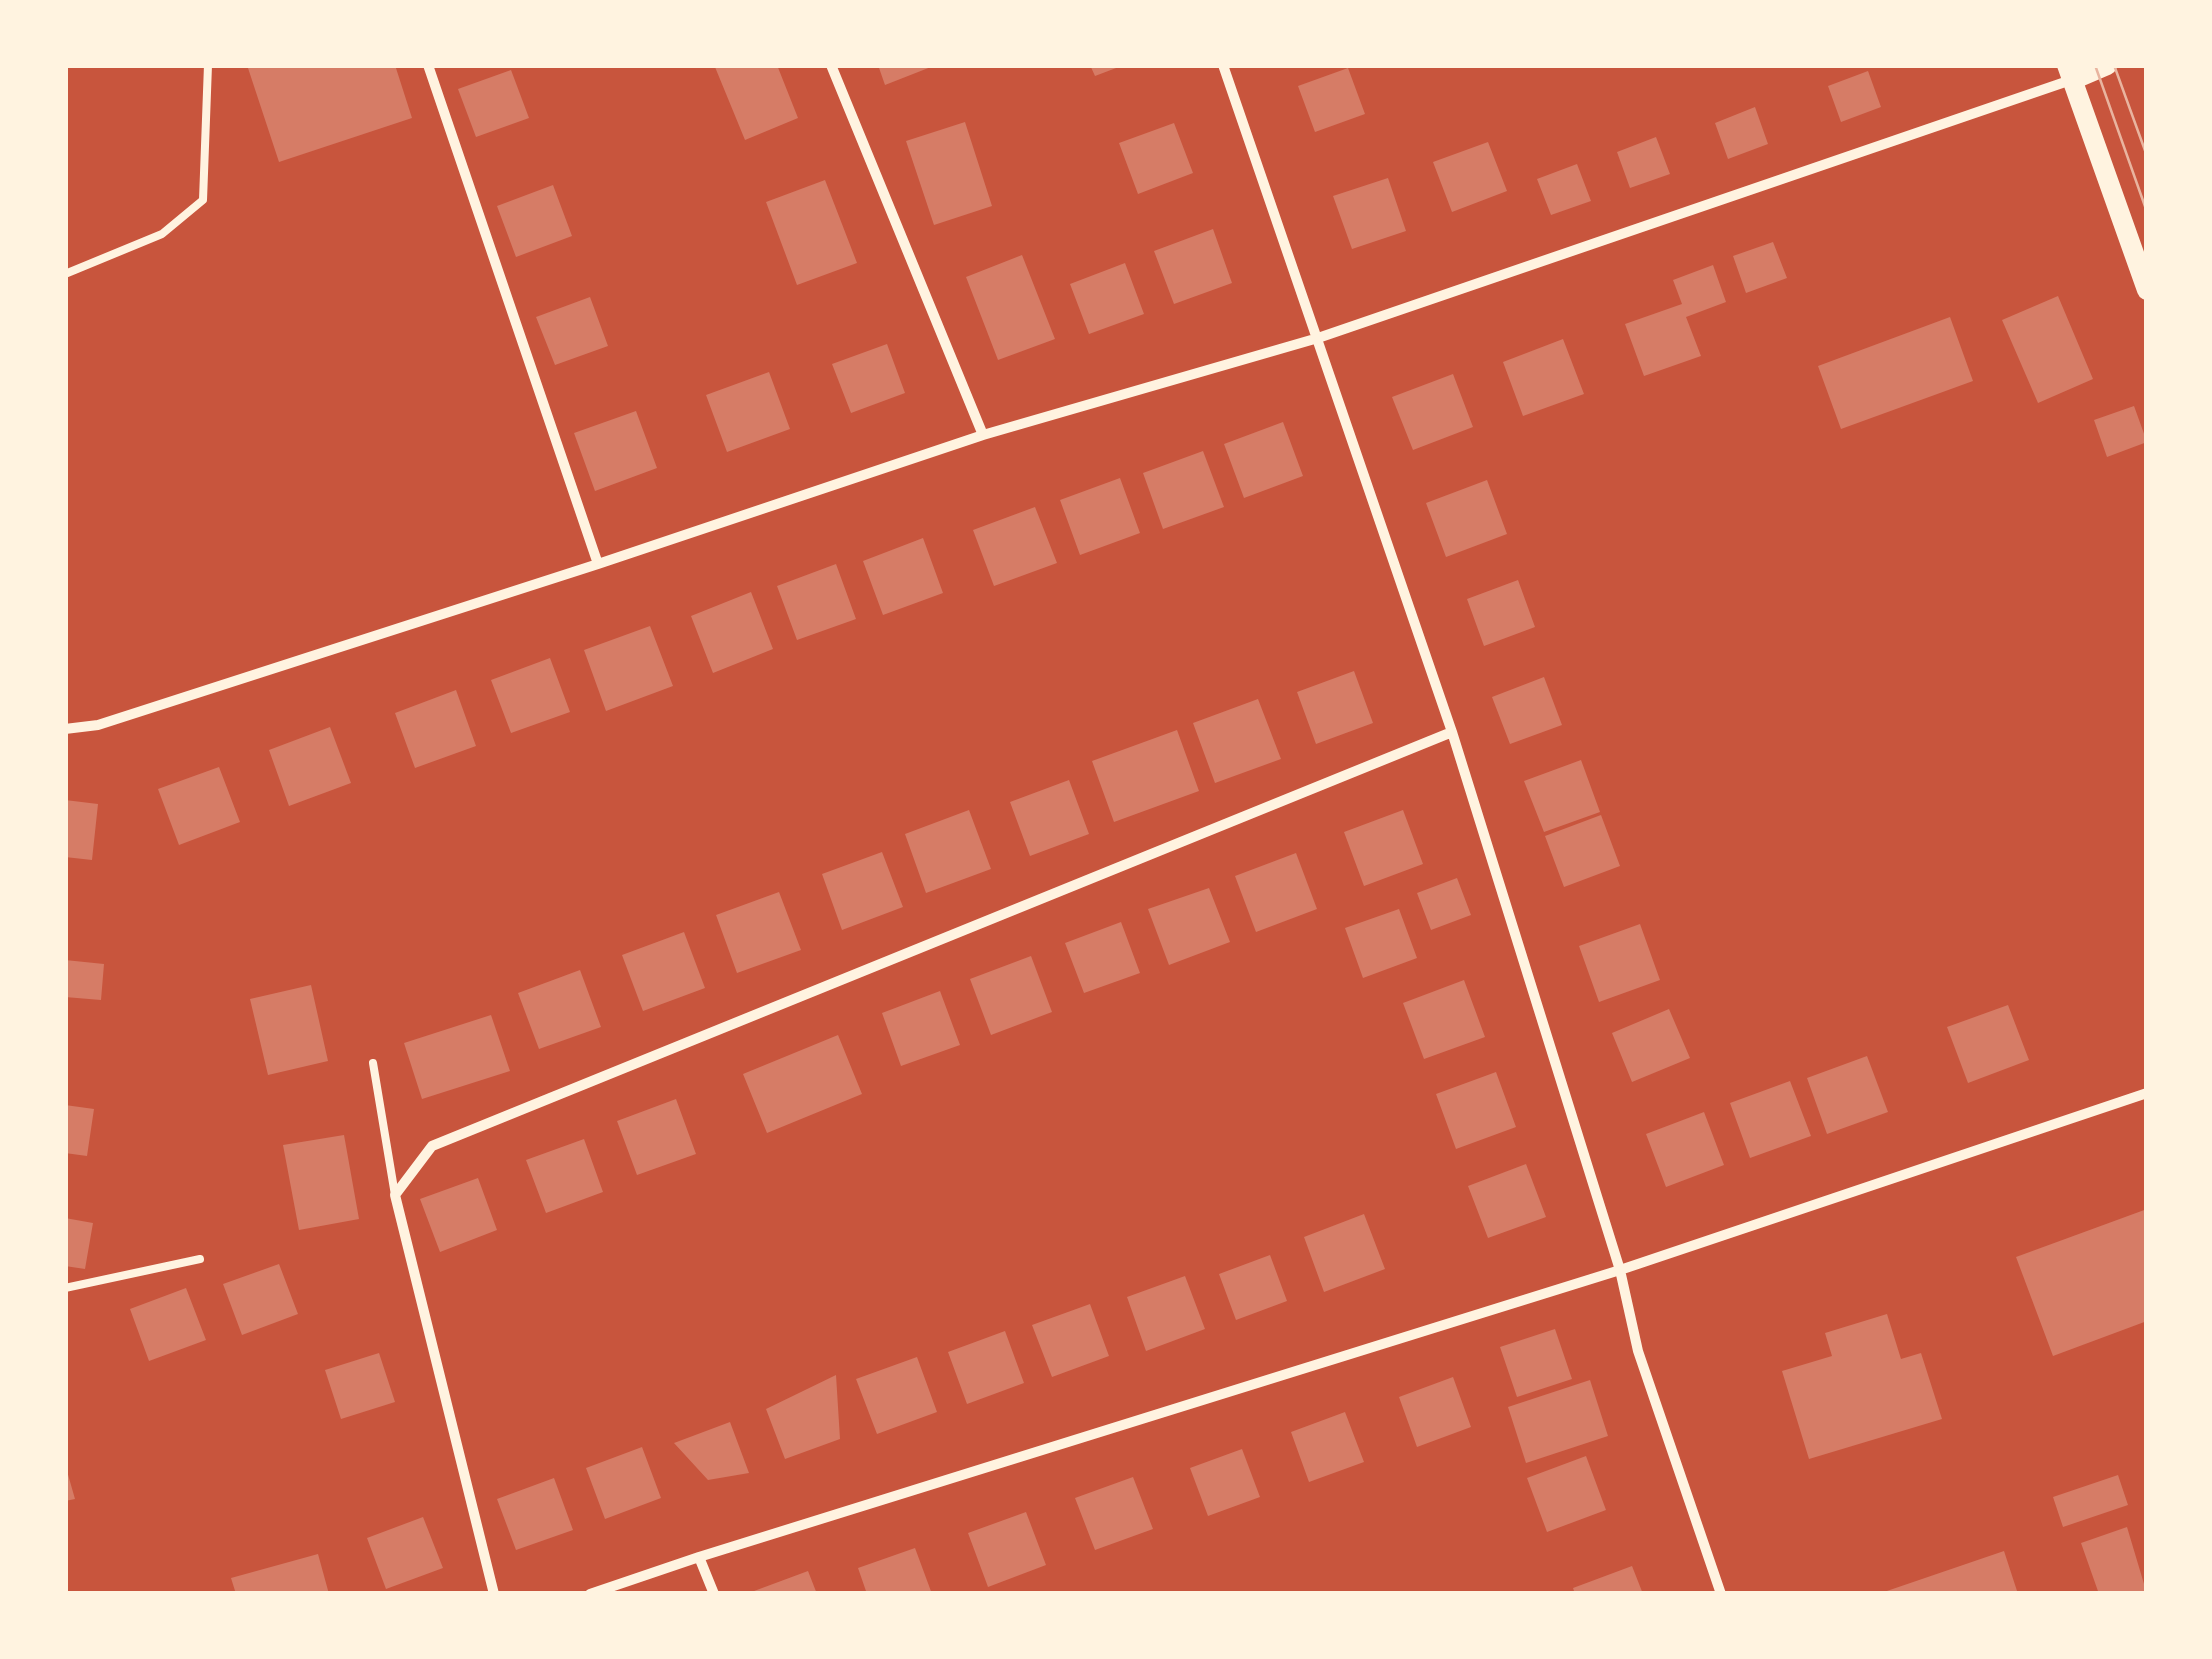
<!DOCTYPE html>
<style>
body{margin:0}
#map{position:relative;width:2212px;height:1659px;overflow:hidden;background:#c8553d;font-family:Overpass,sans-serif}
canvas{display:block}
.frame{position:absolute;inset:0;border:68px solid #fff3e0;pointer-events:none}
</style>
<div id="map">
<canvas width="2212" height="1659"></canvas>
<div class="frame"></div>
</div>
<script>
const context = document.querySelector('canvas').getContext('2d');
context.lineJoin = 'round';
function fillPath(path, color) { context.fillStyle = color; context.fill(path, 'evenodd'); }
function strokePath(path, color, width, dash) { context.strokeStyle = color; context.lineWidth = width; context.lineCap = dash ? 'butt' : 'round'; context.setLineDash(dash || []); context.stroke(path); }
const building = new Path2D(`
 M 247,65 L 395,65 L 412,118 L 279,162 Z
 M 720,65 L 777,65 L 798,118 L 745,140 L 715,67 Z
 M 878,65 L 936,65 L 885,85 Z
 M 1090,65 L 1124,65 L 1095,76 Z
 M 1348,68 L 1365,114 L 1315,132 L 1298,86 Z
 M 511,70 L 529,118 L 476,137 L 458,89 Z
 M 1868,71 L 1881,107 L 1841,122 L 1828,86 Z
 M 1755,107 L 1768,144 L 1728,159 L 1715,123 Z
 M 965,122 L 992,206 L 934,225 L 906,141 Z
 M 1174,123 L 1193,173 L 1138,194 L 1119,143 Z
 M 1656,137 L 1670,174 L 1630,188 L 1617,152 Z
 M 1488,142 L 1507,191 L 1452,212 L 1433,162 Z
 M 1577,164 L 1591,201 L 1551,215 L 1537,179 Z
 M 1388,178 L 1406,231 L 1352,249 L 1333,196 Z
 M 825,180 L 857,263 L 797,285 L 766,202 Z
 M 553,185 L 572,236 L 516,257 L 497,206 Z
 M 1213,229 L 1232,283 L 1174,304 L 1154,251 Z
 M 1773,242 L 1787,278 L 1746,293 L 1733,256 Z
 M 1022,255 L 1055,339 L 998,360 L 966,277 Z
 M 1125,263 L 1144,314 L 1089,334 L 1070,284 Z
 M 1713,265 L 1726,302 L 1686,317 L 1701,356 L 1644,376 L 1625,324 L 1682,304 L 1673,280 Z
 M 2058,296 L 2093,379 L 2038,403 L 2002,320 Z
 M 590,297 L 608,346 L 555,365 L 536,317 Z
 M 1950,317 L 1973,381 L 1841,429 L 1818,366 Z
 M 1563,339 L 1584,394 L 1523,416 L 1503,362 Z
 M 887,344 L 905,393 L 851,413 L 832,364 Z
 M 769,372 L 790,429 L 727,452 L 706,395 Z
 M 1453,374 L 1473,427 L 1413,450 L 1392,397 Z
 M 2134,406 L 2147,442 L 2107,457 L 2094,420 Z
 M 636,411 L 657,468 L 595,491 L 574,433 Z
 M 1283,422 L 1303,476 L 1244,498 L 1224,444 Z
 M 1203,451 L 1224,507 L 1163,529 L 1143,473 Z
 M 1120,478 L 1140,533 L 1080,555 L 1060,500 Z
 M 1487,480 L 1507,534 L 1446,557 L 1426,503 Z
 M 1035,507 L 1057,563 L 994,586 L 973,530 Z
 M 923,538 L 943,593 L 883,615 L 863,561 Z
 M 836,564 L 856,619 L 797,640 L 777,586 Z
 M 1518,580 L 1535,627 L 1484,646 L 1467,599 Z
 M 751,592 L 773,649 L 713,673 L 691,616 Z
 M 650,626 L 673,686 L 606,711 L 584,650 Z
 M 550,658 L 570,712 L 511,733 L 491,680 Z
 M 1354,671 L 1373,723 L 1316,744 L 1297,692 Z
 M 1544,677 L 1562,725 L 1510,744 L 1492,697 Z
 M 456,690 L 476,746 L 415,768 L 395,713 Z
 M 1258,699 L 1281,759 L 1215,783 L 1193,723 Z
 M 330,727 L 351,783 L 289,806 L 269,750 Z
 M 1177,730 L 1199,791 L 1114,822 L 1092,761 Z
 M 1581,760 L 1600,812 L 1544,832 L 1524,781 Z
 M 219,767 L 240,822 L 179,845 L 158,789 Z
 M 1069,780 L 1089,834 L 1030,856 L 1010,802 Z
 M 65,800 L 98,804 L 92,860 L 65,857 Z
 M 969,810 L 991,869 L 926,893 L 905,834 Z
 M 1403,810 L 1423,864 L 1364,886 L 1344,832 Z
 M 1601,815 L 1620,866 L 1564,887 L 1545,836 Z
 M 882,852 L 903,907 L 842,930 L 822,874 Z
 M 1296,853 L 1317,909 L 1256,932 L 1235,876 Z
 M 1457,878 L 1471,915 L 1431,930 L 1417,893 Z
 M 1209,888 L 1230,942 L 1169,965 L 1148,909 Z
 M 779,892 L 801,950 L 737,973 L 716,915 Z
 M 1399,909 L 1417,958 L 1363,978 L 1345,928 Z
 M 1121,922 L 1140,973 L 1084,993 L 1065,943 Z
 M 1640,924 L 1660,980 L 1599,1002 L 1579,946 Z
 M 684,932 L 705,988 L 643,1011 L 622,955 Z
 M 1031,956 L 1052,1012 L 991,1035 L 970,979 Z
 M 65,960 L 104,964 L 101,1000 L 65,997 Z
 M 580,970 L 601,1027 L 539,1049 L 518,993 Z
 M 1464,980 L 1485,1037 L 1424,1059 L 1403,1003 Z
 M 311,985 L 328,1061 L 268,1075 L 250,999 Z
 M 940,991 L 960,1045 L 901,1066 L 882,1013 Z
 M 2008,1005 L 2029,1060 L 1968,1083 L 1947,1027 Z
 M 1669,1009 L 1690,1058 L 1632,1082 L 1612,1033 Z
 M 491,1015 L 510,1071 L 422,1099 L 404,1043 Z
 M 838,1035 L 862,1094 L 767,1133 L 743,1074 Z
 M 1867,1056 L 1888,1112 L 1827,1134 L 1807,1078 Z
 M 1496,1072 L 1516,1127 L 1456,1149 L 1436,1094 Z
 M 1790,1081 L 1811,1136 L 1750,1158 L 1730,1103 Z
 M 676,1099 L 696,1154 L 637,1175 L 617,1121 Z
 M 65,1105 L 94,1109 L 87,1156 L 65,1153 Z
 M 1704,1112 L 1724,1165 L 1666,1187 L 1646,1134 Z
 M 344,1135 L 359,1219 L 299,1230 L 283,1145 Z
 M 584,1139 L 603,1192 L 546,1213 L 526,1160 Z
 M 1526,1164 L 1546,1217 L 1488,1238 L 1468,1186 Z
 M 478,1178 L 497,1230 L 440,1252 L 420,1199 Z
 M 2147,1209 L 2147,1321 L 2053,1356 L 2016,1257 Z
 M 1364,1214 L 1385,1269 L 1324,1292 L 1304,1237 Z
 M 65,1218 L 93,1223 L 85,1269 L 65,1266 Z
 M 1270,1255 L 1287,1301 L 1236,1320 L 1219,1274 Z
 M 279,1264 L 298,1314 L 242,1335 L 223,1284 Z
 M 1185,1276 L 1205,1329 L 1146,1351 L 1127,1297 Z
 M 186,1288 L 206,1340 L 149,1361 L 130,1309 Z
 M 1090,1304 L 1109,1356 L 1052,1377 L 1032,1325 Z
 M 1887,1314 L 1901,1359 L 1921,1353 L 1942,1419 L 1809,1459 L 1782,1371 L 1832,1356 L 1825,1333 Z
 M 1555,1329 L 1572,1379 L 1517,1397 L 1500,1347 Z
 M 1005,1331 L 1024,1383 L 967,1404 L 948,1352 Z
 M 379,1353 L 395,1402 L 341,1419 L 325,1370 Z
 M 917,1357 L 937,1412 L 877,1434 L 856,1379 Z
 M 836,1375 L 840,1439 L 785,1459 L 766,1409 Z
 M 1453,1377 L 1471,1427 L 1417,1447 L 1399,1397 Z
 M 1590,1380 L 1608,1436 L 1526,1463 L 1508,1407 Z
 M 1345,1412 L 1364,1462 L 1309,1482 L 1291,1432 Z
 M 730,1422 L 749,1473 L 708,1480 L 674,1443 Z
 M 642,1447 L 661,1498 L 605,1519 L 586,1468 Z
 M 1242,1449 L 1260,1497 L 1208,1516 L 1190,1468 Z
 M 1586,1456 L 1606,1510 L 1547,1532 L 1527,1478 Z
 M 65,1464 L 75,1499 L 65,1501 Z
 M 2118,1475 L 2128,1505 L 2063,1527 L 2053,1497 Z
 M 1133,1477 L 1153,1529 L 1095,1550 L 1075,1498 Z
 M 554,1478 L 573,1530 L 516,1550 L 497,1499 Z
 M 1026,1512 L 1046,1565 L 988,1587 L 968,1533 Z
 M 423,1517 L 443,1568 L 386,1589 L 367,1538 Z
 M 2127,1527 L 2147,1594 L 2099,1594 L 2081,1543 Z
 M 915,1548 L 932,1594 L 867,1594 L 858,1568 Z
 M 2004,1551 L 2018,1594 L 1881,1594 L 1881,1593 Z
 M 318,1554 L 329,1594 L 236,1594 L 231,1578 Z
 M 1632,1566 L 1643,1594 L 1575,1594 L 1573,1588 Z
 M 808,1571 L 817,1594 L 746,1594 Z`);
const service = new Path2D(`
 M 65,274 L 162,234 L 203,200 L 208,65
 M 373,1063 L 395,1195
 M 65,1288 L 200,1259`);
const minor = new Path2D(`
 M 428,65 L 598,564
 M 831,65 L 983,435
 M 1223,65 L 1452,732 L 1620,1270 L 1638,1351 L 1721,1594
 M 65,729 L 98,725 L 598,564 L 983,435 L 1318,338 L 2071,80
 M 699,1557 L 714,1594
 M 494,1594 L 395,1195 L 432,1146 L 1452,732
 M 590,1594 L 699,1557 L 1620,1270 L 2147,1093`);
const secondary = new Path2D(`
 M 2067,65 L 2147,290
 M 2072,80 L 2107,65`);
const tram = new Path2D(`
 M 2095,65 L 2147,212
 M 2114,65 L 2147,156`);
fillPath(building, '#d67c66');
strokePath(service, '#fff3e0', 8);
strokePath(minor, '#fff3e0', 10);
strokePath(secondary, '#fff3e0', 20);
strokePath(tram, '#e9b49f', 2.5);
</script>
